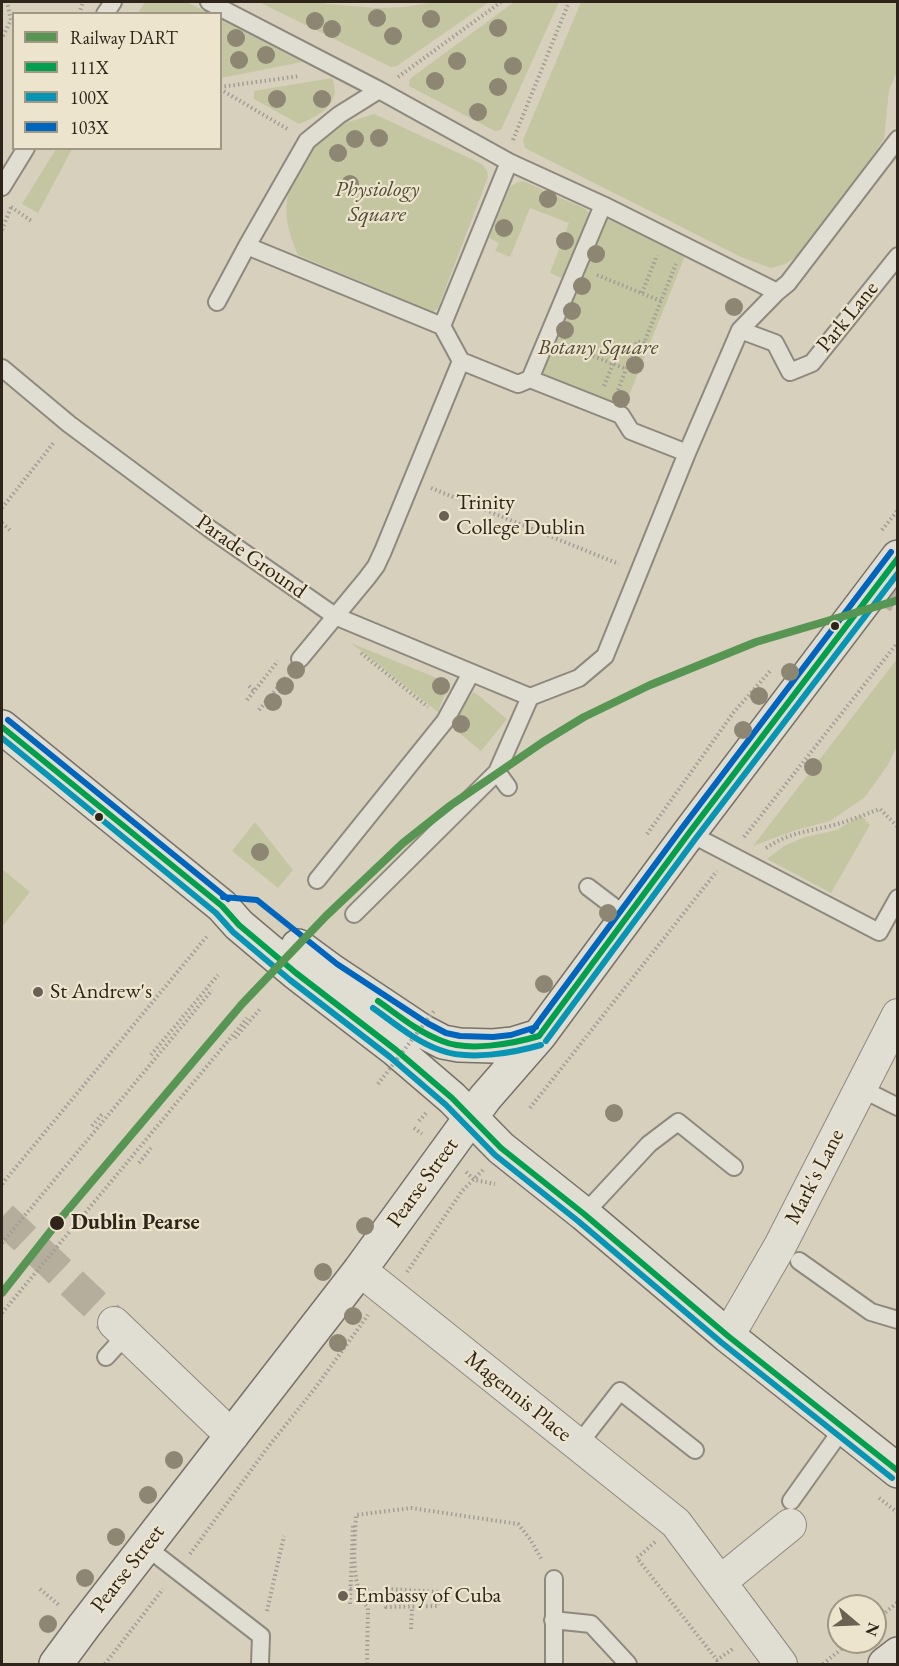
<!DOCTYPE html>
<style>
body{margin:0}
#map{position:relative;width:899px;height:1666px;overflow:hidden;background:#d7d0bd;font-family:"EB Garamond",serif}
canvas{display:block}
.frame{position:absolute;inset:0;border:3px solid #2f241a;pointer-events:none}
.legend{position:absolute;left:12px;top:12px;width:210px;height:138px;box-sizing:border-box;background:#ece4cd;border:2px solid #a09785;margin:0;padding:8px 10px;list-style:none;font-size:18px;color:#2f241a}
.legend li{display:flex;align-items:center;gap:12px;height:30px}
.legend b{width:30px;border:2px solid #a09785}
.north{position:absolute;left:827px;top:1594px;width:60px;height:60px;box-sizing:border-box;background:#ece4cd;border:2px solid #a09785;border-radius:50%;rotate:109deg;font-size:16px;font-weight:700;line-height:24px;text-align:center;color:#2f241a}
.north::after{content:'';display:block;margin:auto;width:21px;height:27px;background:#6a6053;clip-path:polygon(50% 0,100% 100%,50% 72%,0 100%)}
</style>
<div id="map">
<canvas width="899" height="1666"></canvas>
<div class="frame"></div>
<ul class="legend">
<li><b style="height:8px;background:#579553"></b>Railway DART</li>
<li><b style="height:8px;background:#02a04e"></b>111X</li>
<li><b style="height:8px;background:#0795b3"></b>100X</li>
<li><b style="height:8px;background:#0065bd"></b>103X</li>
</ul>
<div class="north">N</div>
</div>
<script>
const context = document.querySelector('canvas').getContext('2d');
context.lineJoin = 'round';
function fillPath(path, color) { context.fillStyle = color; context.fill(path, 'evenodd'); }
function strokePath(path, color, width, dash) { context.strokeStyle = color; context.lineWidth = width; context.lineCap = dash ? 'butt' : 'round'; context.setLineDash(dash || []); context.stroke(path); }
function write(font, color, halo, rows, align = 'center') {
  context.font = font + ' "EB Garamond",serif'; context.lineWidth = 4.5; context.setLineDash([]); context.textBaseline = 'middle'; context.strokeStyle = halo; context.fillStyle = color; for (const [text, x, y, turn = 0] of rows) {
    context.save(); context.translate(x, y); context.rotate((+turn || 0) * Math.PI / 180); context.textAlign = isNaN(turn) ? turn : align; if (halo) context.strokeText(text, 0, 0); context.fillText(text, 0, 0); context.restore();
  }
}
const green = new Path2D(`
 M 145,2 L 186,2 L 209,13 L 138,13 Z
 M 259,2 L 319,2 L 327,4 L 377,8 L 404,7 L 435,2 L 489,2 L 397,66 L 391,67 Z
 M 514,2 L 559,2 L 501,130 L 495,131 L 409,86 L 409,81 L 411,78 Z
 M 581,2 L 897,2 L 897,72 L 889,90 L 884,139 L 830,217 L 795,258 L 785,264 L 771,268 L 741,257 L 525,148 L 523,140 Z
 M 220,20 L 221,20 L 302,62 L 221,78 Z
 M 332,78 C 343,104 319,116 299,124 L 254,99 L 254,91 Z
 M 374,114 L 482,164 L 487,171 L 488,177 L 438,308 L 433,312 L 298,255 C 290,236 282,213 289,192 C 292,181 298,172 304,163 C 311,150 318,139 330,130 C 343,122 360,119 374,114 Z
 M 56,149 L 72,149 L 38,213 L 22,204 Z
 M 523,181 L 586,209 L 590,215 L 591,222 L 567,280 L 550,273 L 569,223 L 530,208 L 510,257 L 495,251 L 499,243 L 489,238 L 510,187 L 516,183 Z
 M 603,217 L 687,251 L 624,408 L 538,373 Z
 M 351,643 L 449,683 L 438,712 Z
 M 897,659 L 897,746 L 888,765 L 865,797 L 830,821 L 796,830 L 753,846 Z
 M 474,692 L 507,719 L 481,751 L 448,724 Z
 M 861,815 L 870,825 L 831,893 L 767,859 L 784,846 L 805,837 L 837,830 Z
 M 255,822 L 293,870 L 278,888 L 232,851 Z
 M 2,869 L 30,892 L 2,927 Z`);
const minorTunnel = new Path2D(`
 M 876,586 L 898,597
 M 2,1217 L 114,1323`);
const path = new Path2D(`
 M 79,14 L 83,2
 M 3,36 L 11,20 L 7,2
 M 398,77 L 501,2
 M 220,87 L 300,76
 M 220,89 L 289,130
 M 513,140 L 569,2
 M 11,207 L 33,222
 M 2,230 L 11,207
 M 597,275 L 661,301
 M 642,293 L 657,255
 M 644,343 L 657,348
 M 568,346 L 626,369
 M 604,386 L 613,364
 M 618,390 L 637,341 L 644,343 L 676,264
 M 431,488 L 619,564
 M 2,508 L 55,441
 M 2,523 L 10,530
 M 882,530 L 898,510
 M 361,653 L 428,707
 M 249,686 L 254,691
 M 247,700 L 278,661
 M 259,710 L 287,676
 M 647,834 L 734,712 L 771,670
 M 744,837 L 898,642
 M 766,848 C 788,833 805,832 830,826 C 847,822 863,815 880,809 L 898,827
 M 235,1038 L 260,1009
 M 151,1055 L 218,975
 M 530,1108 L 717,871
 M 419,1121 L 426,1113
 M 92,1126 L 103,1113
 M 414,1128 L 422,1134
 M 139,1163 L 151,1148
 M 466,1172 L 475,1180 L 495,1184
 M 2,1184 L 208,935
 M 2,1243 L 212,990
 M 407,1272 L 462,1191 L 483,1170
 M 2,1313 L 247,1018
 M 879,1498 L 898,1513
 M 655,1542 L 637,1558 L 717,1660 L 734,1648
 M 190,1554 L 268,1447 L 316,1387 L 368,1315
 M 40,1589 L 60,1606
 M 387,1589 L 439,1592 L 438,1606 L 386,1607 Z
 M 367,1590 L 386,1599
 M 350,1604 L 353,1525
 M 267,1611 L 284,1536
 M 875,1621 L 898,1602
 M 411,1629 L 412,1607
 M 105,1664 L 163,1589
 M 367,1664 L 368,1608 C 349,1583 355,1544 356,1515 L 411,1508 L 518,1524 L 530,1539 L 542,1560
 M 823,1664 L 850,1642`);
const service = new Path2D(`
 M 209,2 L 379,90 L 509,162 L 603,205 L 777,292
 M 105,14 L 113,2
 M 379,90 L 339,115 L 307,141 L 247,246 L 442,326
 M 2,187 L 26,148
 M 603,205 L 530,379 L 621,415 L 631,431 L 687,453
 M 217,302 L 247,246
 M 442,326 L 509,162
 M 740,330 L 775,343 L 790,372 L 812,363 L 898,256
 M 461,361 L 518,384 L 530,379
 M 2,368 L 69,424 L 210,529 L 335,616 L 530,697
 M 300,659 L 367,578 L 376,566 L 383,551 L 461,361 L 442,326
 M 508,787 L 497,772 L 530,697 L 579,678 L 605,656 L 687,453 L 740,330 L 777,292 L 788,283 L 898,139
 M 689,833 L 879,932 L 898,898
 M 317,880 L 445,721 L 471,673
 M 588,887 L 626,916
 M 354,914 L 497,772
 M 860,1088 L 898,1107
 M 584,1214 L 649,1144 L 678,1122 L 734,1167
 M 799,1261 L 871,1312 L 898,1320
 M 106,1357 L 127,1334
 M 578,1445 L 620,1391 L 695,1450
 M 791,1501 L 843,1428
 M 145,1546 L 261,1636 L 260,1664
 M 553,1620 L 591,1624 L 628,1664
 M 554,1664 L 554,1579`);
const minor = new Path2D(`
 M 360,1270 L 676,1523 L 781,1664
 M 114,1323 L 232,1436
 M 728,1336 L 780,1246 L 898,1015
 M 720,1582 L 790,1525`);
const secondary = new Path2D(`
 M 2,727 L 222,906 L 239,925 L 296,973 L 396,1050 L 452,1098 L 501,1148 L 584,1214 L 728,1336 L 898,1471
 M 298,946 L 332,971 L 422,1031 L 443,1042 L 459,1045 L 493,1046 L 513,1044 L 539,1036
 M 56,1664 L 84,1626 L 360,1270 L 485,1098 L 539,1036 L 689,833 L 898,557
 M 885,1664 L 898,1654`);
const pathBridge = new Path2D(`
 M 378,1084 L 434,1011
 M 350,1589 L 367,1590`);
const bus1 = new Path2D(`
 M 2,727 L 222,906 L 239,925 L 296,973 L 396,1050 L 452,1098 L 501,1148 L 584,1214 L 728,1336 L 898,1471
 M 378,1001 C 398,1015 418,1032 442,1041 C 468,1052 512,1044 539,1036
 M 539,1036 L 689,833 L 898,558`);
const bus2 = new Path2D(`
 M 2,738 L 216,913 L 233,932 L 290,980 L 390,1057 L 446,1105 L 495,1155 L 578,1221 L 722,1343 L 892,1478
 M 373,1008 C 394,1023 415,1041 440,1050 C 468,1061 513,1053 541,1045
 M 546,1041 L 696,838 L 898,573`);
const bus3 = new Path2D(`
 M 8,720 L 228,899
 M 223,897 L 257,900 L 337,964 L 427,1023 L 446,1033 L 460,1036 L 493,1037 L 511,1035 L 536,1027
 M 532,1031 L 682,828 L 891,552`);
const rail1 = new Path2D(`
 M 2,1293 L 61,1218 L 242,1004 L 326,916 L 403,843 L 451,805 L 543,742 L 584,717 L 650,685 L 756,642 L 898,600`);
const trees = [
 [377,18],
 [431,19],
 [315,21],
 [498,28],
 [332,29],
 [393,36],
 [236,38],
 [266,55],
 [239,60],
 [457,61],
 [513,66],
 [435,81],
 [498,87],
 [277,99],
 [322,99],
 [478,112],
 [379,138],
 [355,139],
 [338,153],
 [350,184],
 [548,199],
 [504,228],
 [565,241],
 [596,254],
 [582,286],
 [734,307],
 [572,311],
 [565,330],
 [635,365],
 [621,399],
 [296,670],
 [790,672],
 [285,686],
 [441,686],
 [759,696],
 [273,702],
 [461,724],
 [743,730],
 [813,767],
 [260,852],
 [608,913],
 [544,984],
 [614,1113],
 [365,1226],
 [323,1272],
 [353,1316],
 [338,1343],
 [174,1460],
 [148,1495],
 [116,1537],
 [85,1578],
 [48,1624]
];
const markers = [
 [444,516,6,"#6a6053"],
 [835,626,5,"#2f241a"],
 [99,817,5,"#2f241a"],
 [38,992,6,"#6a6053"],
 [57,1223,8,"#2f241a"],
 [343,1596,6,"#6a6053"]
];
const parkNames = [
 ["Physiology",377,190],
 ["Square",377,215],
 ["Botany Square",598,348]
];
const streetNames = [
 ["Park Lane",848,317,-51],
 ["Parade Ground",251,557,35],
 ["Mark's Lane",815,1177,-63],
 ["Pearse Street",423,1183,-54],
 ["Magennis Place",518,1397,39],
 ["Pearse Street",128,1569,-52]
];
const poiNames = [
 ["Trinity",456,503],
 ["College Dublin",456,528],
 ["St Andrew's",50,992],
 ["Embassy of Cuba",355,1596]
];
const stopNames = [
 ["Dublin Pearse",71,1223]
];
fillPath(green, '#c4c6a2');
strokePath(minorTunnel, '#b5ae9c', 32, [32, 16]);
strokePath(service, '#8e897d', 20);
strokePath(minor, '#8e897d', 34);
strokePath(secondary, '#777167', 36);
strokePath(path, '#a19d95', 4, [1.5, 3]);
strokePath(service, '#e0ddd3', 16);
strokePath(minor, '#e0ddd3', 32);
strokePath(secondary, '#e0ddd3', 33);
strokePath(pathBridge, '#a19d95', 4, [1.5, 3]);
strokePath(bus1, '#02a04e', 6);
strokePath(bus2, '#0795b3', 6);
strokePath(bus3, '#0065bd', 6);
strokePath(rail1, '#579553', 8);
context.fillStyle = '#8d8673';
for (const [x, y] of trees) { context.beginPath(); context.arc(x, y, 9, 0, 2 * Math.PI); context.fill(); }
for (const [x, y, r, color] of markers) { const dot = new Path2D(); dot.arc(x, y, r, 0, 2 * Math.PI); context.fillStyle = color; context.fill(dot); strokePath(dot, '#ece4cd', 2); }
write('italic 22px', '#504a36', '#ece4cd', parkNames);
write('22px', '#2f241a', '#ece4cd', streetNames);
write('22px', '#2f241a', '#ece4cd', poiNames, 'left');
write('bold 22px', '#2f241a', '#ece4cd', stopNames, 'left');
</script>
